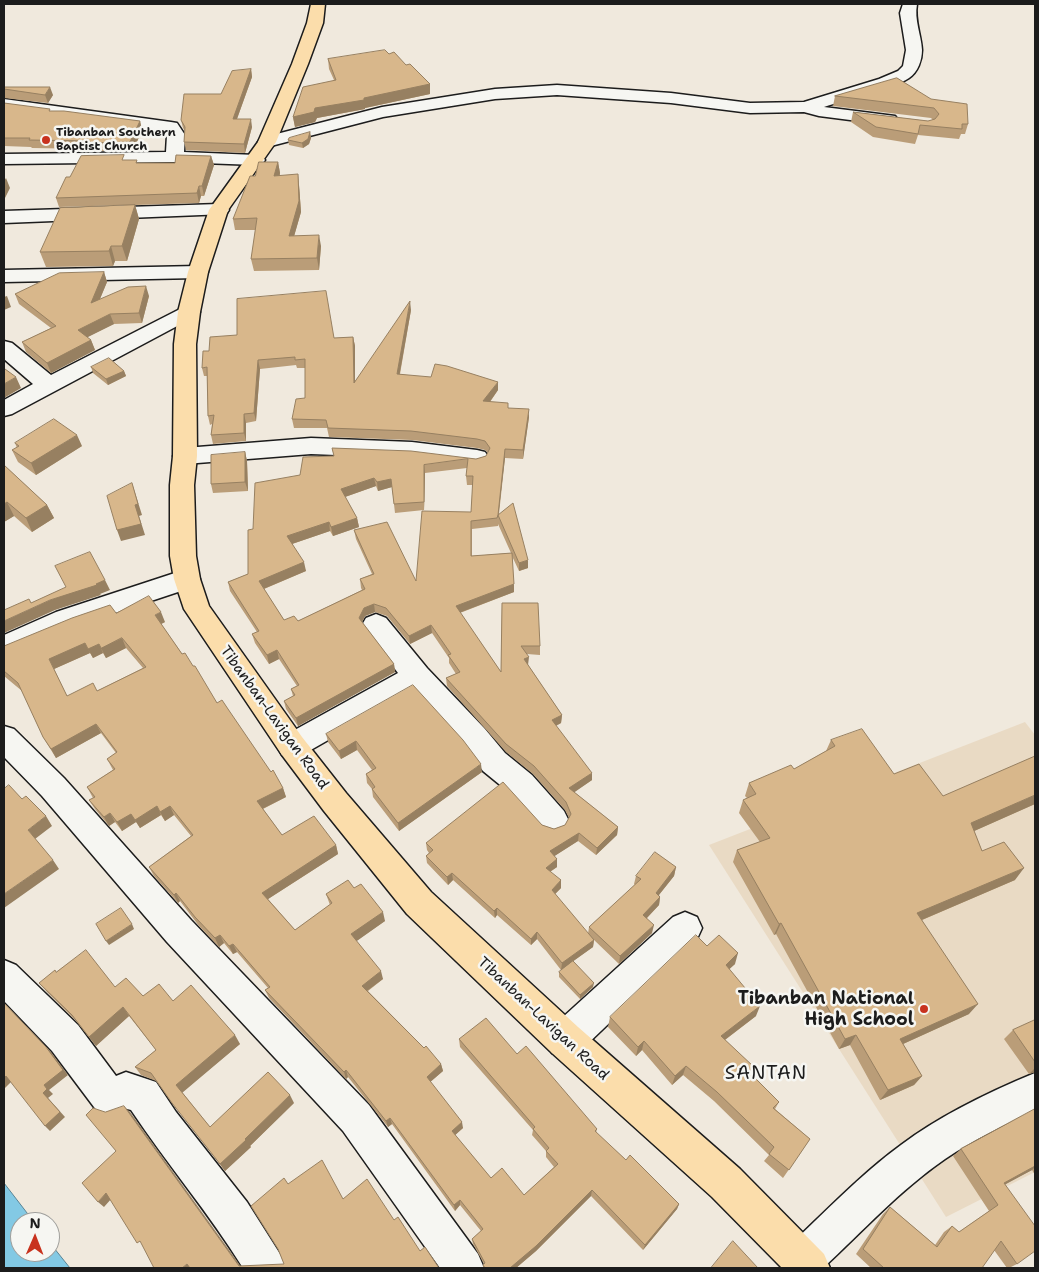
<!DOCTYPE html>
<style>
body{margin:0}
#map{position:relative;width:1039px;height:1272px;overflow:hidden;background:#f0e9dd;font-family:"Shantell Sans",sans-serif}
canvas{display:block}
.frame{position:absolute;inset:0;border:5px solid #1c1c1c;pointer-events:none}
.north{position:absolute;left:10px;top:1212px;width:50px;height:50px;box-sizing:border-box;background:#f6f6f2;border:1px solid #9f9f9c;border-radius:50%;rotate:1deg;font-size:14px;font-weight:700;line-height:20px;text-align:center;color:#1c1c1c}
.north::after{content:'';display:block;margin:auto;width:18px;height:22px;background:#c8321e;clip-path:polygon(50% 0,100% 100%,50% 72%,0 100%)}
</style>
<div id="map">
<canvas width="1039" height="1272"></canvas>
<div class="frame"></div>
<div class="north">N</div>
</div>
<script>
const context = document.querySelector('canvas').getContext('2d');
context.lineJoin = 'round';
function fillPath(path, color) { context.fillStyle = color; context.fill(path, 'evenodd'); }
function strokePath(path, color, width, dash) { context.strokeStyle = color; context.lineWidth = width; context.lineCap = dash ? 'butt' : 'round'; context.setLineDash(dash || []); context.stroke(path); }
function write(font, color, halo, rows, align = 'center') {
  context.font = font + ' "Shantell Sans",sans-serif'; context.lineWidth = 5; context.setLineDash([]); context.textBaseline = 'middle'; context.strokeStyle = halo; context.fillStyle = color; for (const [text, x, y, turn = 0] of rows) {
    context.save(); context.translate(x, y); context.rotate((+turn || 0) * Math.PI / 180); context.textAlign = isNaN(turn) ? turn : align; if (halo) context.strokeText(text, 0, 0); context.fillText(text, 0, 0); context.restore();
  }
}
const built = new Path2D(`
 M 1025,722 L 1035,735 L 1035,1172 L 946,1217 L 709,845 Z`);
const water = new Path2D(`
 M 4,1183 L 34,1222 L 20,1222 L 20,1252 L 50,1252 L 50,1243 L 70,1268 L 4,1268 Z`);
const minor = new Path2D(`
 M 903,4 L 917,4 C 914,20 921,34 922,50 C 922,60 918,72 909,78 C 891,90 847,99 824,107 L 895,116 L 898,120 L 895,124 L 889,125 L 819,116 L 804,112 L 750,113 L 671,103 L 557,95 L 495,99 L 383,117 L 267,147 L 261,146 L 258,142 L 261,138 L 382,107 L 495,89 L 557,85 L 671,93 L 750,103 L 804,102 L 879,79 L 898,71 L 903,66 L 906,50 L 900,13 Z
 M 4,99 L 171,122 L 177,123 L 185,135 L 184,152 L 256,155 L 262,156 L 265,160 L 262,164 L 256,165 L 175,162 L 4,164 L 4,154 L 166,152 L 167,135 L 165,131 L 4,109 Z
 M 219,204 L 226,206 L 229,210 L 226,214 L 4,223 L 4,211 Z
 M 198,266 L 205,268 L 208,272 L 205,276 L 198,278 L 4,282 L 4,270 Z
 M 189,306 L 196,308 L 200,312 L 196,316 L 12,414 L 4,416 L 4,400 L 33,384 L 4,359 L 4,341 L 12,343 L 51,375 L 182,308 Z
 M 311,438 L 412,442 L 477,450 L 485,452 L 489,458 L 485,464 L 477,466 L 412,458 L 311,454 L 185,464 L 177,462 L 173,456 L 177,450 L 185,448 Z
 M 187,569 L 196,572 L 200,579 L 196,586 L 76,626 L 4,658 L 4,635 L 56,612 Z
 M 376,614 L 386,618 L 427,668 L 485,729 L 505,753 L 532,775 L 564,811 L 569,821 L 564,831 L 553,835 L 542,831 L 510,793 L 483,771 L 465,747 L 414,691 L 302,755 L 292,758 L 282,755 L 277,746 L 282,737 L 398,673 L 362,625 L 366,618 Z
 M 4,726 L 14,729 L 64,778 L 191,920 L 369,1105 L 478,1254 L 484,1268 L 440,1268 L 343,1131 L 167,942 L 42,796 L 4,757 Z
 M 685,912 L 697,917 L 702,928 L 697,939 L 578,1053 L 565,1058 L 552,1053 L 547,1040 L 552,1027 L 673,917 Z
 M 4,960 L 16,965 L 78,1025 L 116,1076 L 126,1072 L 156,1082 L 176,1112 L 247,1202 L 280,1254 L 286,1268 L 243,1268 C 209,1213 167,1164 131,1110 L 127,1109 L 110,1116 L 97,1111 L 52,1051 L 4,1001 Z
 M 1035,1073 L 1035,1110 C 1005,1125 973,1140 945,1159 C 900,1190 863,1231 823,1268 L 785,1268 L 782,1261 L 788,1247 C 825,1212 860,1175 901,1145 C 941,1115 989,1092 1035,1073 Z`);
const major = new Path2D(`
 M 311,4 L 325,4 L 323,23 L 308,64 L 276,142 L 228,210 L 208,272 L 200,312 L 196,344 L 197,456 L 194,485 L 196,556 L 200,579 L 209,606 L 302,737 L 346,793 L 431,892 L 578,1027 L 740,1169 L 824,1254 L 830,1268 L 782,1268 L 712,1197 L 552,1053 L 407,914 L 324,811 L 282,755 L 184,609 L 174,579 L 170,556 L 170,485 L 173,456 L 174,344 L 178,312 L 188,272 L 209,210 L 258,142 L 292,64 L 307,23 Z`);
const wall = new Path2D(`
 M 389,54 L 406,65 L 430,84 L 430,94 L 365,108 L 365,109 L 317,118 L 315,122 L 295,127 L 293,117 L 334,80 L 329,69 L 328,59 Z
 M 251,69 L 252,77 L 237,119 L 252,127 L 245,153 L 186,150 L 184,142 L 185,131 L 183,128 L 181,120 L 221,94 Z
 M 897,78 L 968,124 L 965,134 L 961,134 L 959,139 L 918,135 L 915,144 L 873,137 L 851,122 L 853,112 L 928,121 L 933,120 L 931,118 L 833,106 L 835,96 Z
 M 4,87 L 53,95 L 48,103 L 4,98 Z
 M 4,103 L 51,111 L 140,121 L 142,130 L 133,151 L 91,151 L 91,149 L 32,148 L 31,147 L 4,146 Z
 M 310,132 L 311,138 L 309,144 L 303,148 L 289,145 L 288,140 Z
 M 211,156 L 214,165 L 204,196 L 201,196 L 199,203 L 135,205 L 139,219 L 127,261 L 115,261 L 113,266 L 46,267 L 40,252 L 125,205 L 59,207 L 56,198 L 70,177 L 125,160 L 138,163 L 175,163 Z
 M 278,162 L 280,173 L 280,176 L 299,185 L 301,212 L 294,236 L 321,246 L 319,270 L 254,271 L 251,259 L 256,230 L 235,230 L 233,219 L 255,176 Z
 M 104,272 L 107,282 L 100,299 L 149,296 L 142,323 L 114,324 L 87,337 L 91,340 L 95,350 L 51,373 L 26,352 L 22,342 L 51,328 L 19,304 L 15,294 Z
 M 411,310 L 400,374 L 498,390 L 490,402 L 508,408 L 529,417 L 523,459 L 505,458 L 499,514 L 528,568 L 519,571 L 512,556 L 514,592 L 460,613 L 501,672 L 502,603 L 540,646 L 540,655 L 527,654 L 528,665 L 562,715 L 561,723 L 556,726 L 592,780 L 574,792 L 618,827 L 617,835 L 596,855 L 578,841 L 554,856 L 557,859 L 557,867 L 550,872 L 561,888 L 555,894 L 588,934 L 589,927 L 635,885 L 634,884 L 636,876 L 676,867 L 674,876 L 659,895 L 660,897 L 659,905 L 647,918 L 652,933 L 619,964 L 593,939 L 594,940 L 593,947 L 573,961 L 593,987 L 580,999 L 559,977 L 559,972 L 568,965 L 561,970 L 537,939 L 531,945 L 497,915 L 495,918 L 453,880 L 448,885 L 427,863 L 426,856 L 429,853 L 427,850 L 426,843 L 542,825 L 554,829 L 565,825 L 569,818 L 565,810 L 533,774 L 506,752 L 447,686 L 446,678 L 456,674 L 449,663 L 449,658 L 432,633 L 410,644 L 387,616 L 375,612 L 365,616 L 362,622 L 394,664 L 395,672 L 298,726 L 286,709 L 284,701 L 293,696 L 291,689 L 297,686 L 279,659 L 269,664 L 255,643 L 252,634 L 257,632 L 230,591 L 228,582 L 248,574 L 253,529 L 300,475 L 334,456 L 332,448 L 476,459 L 486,456 L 488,453 L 485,450 L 477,448 L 412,440 L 329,437 L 327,428 L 294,428 L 292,419 L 305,398 L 305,368 L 297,368 L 296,365 L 260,369 L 256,421 L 246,423 L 246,441 L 213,444 L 211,435 L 212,424 L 210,425 L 208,416 L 207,376 L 204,376 L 202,368 L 334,338 L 353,337 L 355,346 L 355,381 ZM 467,468 L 466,476 L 467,485 L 473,485 L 471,512 L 416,581 L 354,530 L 356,539 L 372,574 L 360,579 L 361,588 L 362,590 L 298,621 L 284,620 L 264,589 L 306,571 L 292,544 L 330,531 L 333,536 L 359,527 L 357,518 L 345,497 L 376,486 L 378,491 L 392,487 L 395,513 L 424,510 L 425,473 ZM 498,524 L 511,553 L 472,556 L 472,529 L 498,526 Z
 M 91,367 L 124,371 L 126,376 L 108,385 L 93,373 Z
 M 15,443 L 82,446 L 36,475 L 18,462 L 12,450 L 17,448 Z
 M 245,452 L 247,461 L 248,491 L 213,493 L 211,484 Z
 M 4,465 L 47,505 L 54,518 L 32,532 L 14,516 L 4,522 Z
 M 116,613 L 165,622 L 161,624 L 217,703 L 283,788 L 286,797 L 263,809 L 282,835 L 336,845 L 338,854 L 268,899 L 295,930 L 330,905 L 326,894 L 354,888 L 385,921 L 356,941 L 383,979 L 368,991 L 424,1048 L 441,1064 L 443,1071 L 430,1082 L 463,1128 L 455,1135 L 491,1178 L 524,1195 L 554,1167 L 546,1157 L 546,1151 L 532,1135 L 533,1130 L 460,1047 L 459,1039 L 517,1054 L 597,1129 L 596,1133 L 626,1160 L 679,1204 L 677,1209 L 643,1250 L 591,1196 L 536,1251 L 516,1268 L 483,1268 L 483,1265 L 484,1264 L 473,1244 L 472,1239 L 481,1231 L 460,1205 L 455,1211 L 392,1124 L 388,1127 L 348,1077 L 346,1079 L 269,998 L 265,990 L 268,988 L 237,952 L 233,954 L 224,943 L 219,947 L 199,926 L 180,901 L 178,903 L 154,876 L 149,867 L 191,836 L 174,815 L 165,821 L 161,815 L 140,828 L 136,822 L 122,831 L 115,822 L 109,826 L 95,809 L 89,800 L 93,798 L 87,787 L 113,770 L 107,759 L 116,753 L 101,733 L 56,758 L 43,737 L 22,691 L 4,676 L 4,646 ZM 126,648 L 143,668 L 97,691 L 67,696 L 54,669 L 90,653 L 93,658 L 103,653 L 106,658 Z
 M 326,734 L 482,772 L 399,831 L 373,797 L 372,789 L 367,783 L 366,774 L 372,770 L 357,750 L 341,759 L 328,742 Z
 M 831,740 L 894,774 L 943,796 L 1035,804 L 974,831 L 982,851 L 1015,880 L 922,920 L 969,1014 L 903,1044 L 922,1076 L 914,1085 L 880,1100 L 850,1045 L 839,1049 L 776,934 L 774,935 L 733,862 L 737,850 L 760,842 L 739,813 L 743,800 L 747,798 L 745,796 L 749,783 L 794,769 L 826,751 Z
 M 707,946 L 735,964 L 729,969 L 756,1016 L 725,1040 L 754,1067 L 751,1074 L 779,1102 L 775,1109 L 810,1139 L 783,1178 L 764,1161 L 769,1155 L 714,1101 L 683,1075 L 672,1085 L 642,1050 L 636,1056 L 608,1027 L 610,1017 Z
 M 56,972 L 143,996 L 173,1001 L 240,1044 L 182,1092 L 210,1127 L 294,1103 L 250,1146 L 251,1147 L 225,1171 L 156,1081 L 141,1075 L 135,1067 L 156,1050 L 129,1016 L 96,1046 L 76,1021 L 47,992 L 39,983 Z
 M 1035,1020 L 1035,1072 L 1029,1074 L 1004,1039 L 1013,1030 Z
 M 1035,1109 L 1035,1175 L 1032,1170 L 1005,1184 L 1017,1264 L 1009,1268 L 1007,1268 L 994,1250 L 982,1268 L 871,1268 L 856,1254 L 883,1214 L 890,1207 L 935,1245 L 944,1232 L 952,1226 L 959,1232 L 989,1211 L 953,1156 L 961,1149 Z`);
const shadedWall = new Path2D(`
 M 251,69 L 252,77 L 234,127 L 233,119 Z
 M 430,84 L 430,94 L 365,108 L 365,109 L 317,118 L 315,122 L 295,127 L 293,117 L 315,108 Z
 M 50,87 L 53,95 L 48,103 L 45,95 Z
 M 251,119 L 252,127 L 245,153 L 244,144 Z
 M 140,121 L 142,130 L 133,151 L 130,142 Z
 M 310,132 L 311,138 L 309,144 L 303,148 L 302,143 Z
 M 211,156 L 214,165 L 204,196 L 202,186 Z
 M 278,162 L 280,173 L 276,188 L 274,176 Z
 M 298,174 L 299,185 L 301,212 L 291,247 L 289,236 Z
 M 6,178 L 10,188 L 4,200 L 4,181 Z
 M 199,186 L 201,196 L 199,203 L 197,193 Z
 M 135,205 L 139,219 L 127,261 L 122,246 Z
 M 319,235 L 321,246 L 319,270 L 317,258 Z
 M 111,246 L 115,261 L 113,266 L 109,251 Z
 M 104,272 L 107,282 L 94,313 L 91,303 Z
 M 146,286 L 149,296 L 142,323 L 139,313 Z
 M 7,296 L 11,307 L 4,310 L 4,297 Z
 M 410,301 L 411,310 L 398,383 L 397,374 Z
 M 110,314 L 114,324 L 82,340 L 78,330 Z
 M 353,337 L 355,346 L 355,392 L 354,383 Z
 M 91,340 L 95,350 L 51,373 L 47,363 Z
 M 258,360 L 260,369 L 256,421 L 254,413 Z
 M 124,371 L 126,376 L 108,385 L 106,379 Z
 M 16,377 L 21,388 L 4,398 L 4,384 Z
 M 498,382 L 498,390 L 484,410 L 483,401 Z
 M 529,409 L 529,417 L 523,459 L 523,450 Z
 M 244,414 L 246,423 L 246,441 L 244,433 Z
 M 77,435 L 82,446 L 36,475 L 31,463 Z
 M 505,449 L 505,458 L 498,517 L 498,515 Z
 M 245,452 L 247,461 L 248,491 L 245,482 Z
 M 424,465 L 425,473 L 424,510 Z
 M 374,478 L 376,486 L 342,498 L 341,489 Z
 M 391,479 L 392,487 L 378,491 L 377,482 Z
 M 132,483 L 142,515 L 139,516 L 145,535 L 121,541 L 117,530 L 135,505 Z
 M 7,502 L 14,516 L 4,522 L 4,504 Z
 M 47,505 L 54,518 L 32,532 L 26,518 Z
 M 357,518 L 359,527 L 333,536 L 331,527 Z
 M 329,522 L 330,531 L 289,545 L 287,536 Z
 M 528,560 L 528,568 L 519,571 L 519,563 Z
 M 304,562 L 306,571 L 261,590 L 259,581 Z
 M 105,580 L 110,590 L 100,594 L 101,595 L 55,610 L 4,633 L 4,621 L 50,600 Z
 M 514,584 L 514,592 L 456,614 L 456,606 Z
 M 374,604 L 375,612 L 365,616 L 360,626 L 359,618 L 364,608 Z
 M 161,612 L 165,622 L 159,625 L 155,615 Z
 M 431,625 L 432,633 L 410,644 L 409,636 Z
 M 122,638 L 126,648 L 106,658 L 101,648 Z
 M 85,643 L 90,653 L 54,669 L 49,659 Z
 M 99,644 L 103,653 L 93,658 L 88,649 Z
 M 277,650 L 279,659 L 269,664 L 267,655 Z
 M 529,657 L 528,665 L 524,659 Z
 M 394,664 L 395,672 L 298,726 L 296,718 Z
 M 562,715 L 561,723 L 551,728 L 552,720 Z
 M 96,724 L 101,733 L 56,758 L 51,749 Z
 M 356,741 L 357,750 L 341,759 L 339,751 Z
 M 481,764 L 482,772 L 399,831 L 398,823 Z
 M 592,773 L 592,780 L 569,796 L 569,788 Z
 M 283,788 L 286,797 L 260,810 L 257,801 Z
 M 1035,795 L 1035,804 L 963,836 L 971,823 Z
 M 157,806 L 161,815 L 140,828 L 135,820 Z
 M 170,806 L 174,815 L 165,821 L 160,812 Z
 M 110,813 L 115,822 L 109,826 L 104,817 Z
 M 131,814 L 136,822 L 122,831 L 117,822 Z
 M 46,816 L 52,826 L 35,839 L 28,830 Z
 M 618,827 L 617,835 L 596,855 L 597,848 Z
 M 579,833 L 578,841 L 550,859 L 550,851 Z
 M 336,845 L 338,854 L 265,901 L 262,893 Z
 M 557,859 L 557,867 L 545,875 L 546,868 Z
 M 53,860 L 59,869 L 4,908 L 4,894 Z
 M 676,867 L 674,876 L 654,901 L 656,893 Z
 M 1024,868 L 1015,880 L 910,925 L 917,913 Z
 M 452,873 L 453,880 L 448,885 L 447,877 Z
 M 561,880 L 561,888 L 552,897 L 552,890 Z
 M 176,893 L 180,901 L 178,903 L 174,895 Z
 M 660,897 L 659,905 L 642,923 L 643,915 Z
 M 497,908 L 497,915 L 495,918 L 494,911 Z
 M 383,912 L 385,921 L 354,943 L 351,934 Z
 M 781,923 L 776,934 L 774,935 L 779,924 Z
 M 132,924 L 134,929 L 109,945 L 106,941 Z
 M 654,925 L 652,933 L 619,964 L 620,956 Z
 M 537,932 L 537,939 L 531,945 L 531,939 Z
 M 220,935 L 224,943 L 219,947 L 215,938 Z
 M 594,940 L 593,947 L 561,970 L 562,963 Z
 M 233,944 L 237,952 L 233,954 L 229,946 Z
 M 738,953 L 735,964 L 722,976 L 726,965 Z
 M 381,971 L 383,979 L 364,993 L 362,986 Z
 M 594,983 L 593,987 L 580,999 L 580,995 Z
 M 978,1004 L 969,1014 L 892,1049 L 900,1039 Z
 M 760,1006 L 756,1016 L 718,1045 L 721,1036 Z
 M 123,1007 L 129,1016 L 96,1046 L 89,1037 Z
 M 235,1035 L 240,1044 L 182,1093 L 176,1085 Z
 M 856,1035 L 850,1045 L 839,1049 L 845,1039 Z
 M 644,1041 L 642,1050 L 636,1056 L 638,1047 Z
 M 46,1047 L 51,1052 L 68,1075 L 49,1090 L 53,1094 L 48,1098 L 65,1117 L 50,1131 L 45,1126 L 43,1093 Z
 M 441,1064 L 443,1071 L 428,1084 L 427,1077 Z
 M 686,1066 L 683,1075 L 672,1085 L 675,1076 Z
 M 1035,1068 L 1035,1072 L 1029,1074 Z
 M 346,1070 L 348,1077 L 346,1079 L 344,1072 Z
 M 6,1076 L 12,1081 L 4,1089 L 4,1078 Z
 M 922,1076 L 914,1085 L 880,1100 L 888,1090 Z
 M 290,1095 L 294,1103 L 250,1146 L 251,1147 L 225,1171 L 220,1164 L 245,1139 Z
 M 124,1106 L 130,1112 L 242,1268 L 239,1266 Z
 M 390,1118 L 392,1124 L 388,1127 L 386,1121 Z
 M 462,1122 L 463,1128 L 453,1137 L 452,1131 Z
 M 1035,1166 L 1035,1167 L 1032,1170 L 995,1190 L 1004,1183 Z
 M 592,1190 L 591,1196 L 536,1251 L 516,1268 L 510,1268 Z
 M 106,1193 L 112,1198 L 104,1207 L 98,1202 Z
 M 460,1200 L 460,1205 L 455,1211 L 454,1205 Z
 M 679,1204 L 677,1209 L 643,1250 L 645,1245 Z
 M 187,1264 L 192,1268 L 182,1268 Z`);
const building = new Path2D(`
 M 385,50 L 389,54 L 394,52 L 406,65 L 410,64 L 430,84 L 364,98 L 364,100 L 315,108 L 314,112 L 293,117 L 303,87 L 336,80 L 328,59 Z
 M 251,69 L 233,119 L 251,119 L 244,144 L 184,142 L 185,127 L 181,120 L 184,94 L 221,94 L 232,71 Z
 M 897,78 L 931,99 L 967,104 L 968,124 L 962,124 L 962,129 L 920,125 L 918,134 L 876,127 L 853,112 L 928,121 L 935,119 L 939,114 L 934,108 L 835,96 Z
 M 4,87 L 50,87 L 45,95 L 4,89 Z
 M 4,103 L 50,109 L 49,111 L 64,111 L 140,121 L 130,142 L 89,143 L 90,141 L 29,140 L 30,138 L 4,138 Z
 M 310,132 L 308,139 L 302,143 L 288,140 L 289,138 Z
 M 124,155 L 122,160 L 137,160 L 136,163 L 175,163 L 176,155 L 211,156 L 202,186 L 199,186 L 197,193 L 56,198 L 66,177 L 70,177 L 81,156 Z
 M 259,162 L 278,162 L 274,176 L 298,174 L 299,201 L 289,236 L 319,235 L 317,258 L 251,259 L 257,218 L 233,219 L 250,176 L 255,176 Z
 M 135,205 L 122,246 L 111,246 L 109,251 L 40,252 L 60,208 Z
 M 104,272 L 91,303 L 128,287 L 146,286 L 139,313 L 110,314 L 78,330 L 91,340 L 47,363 L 22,342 L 56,326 L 15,294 L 59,273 Z
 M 326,291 L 334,338 L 353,337 L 354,383 L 410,301 L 397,374 L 431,377 L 435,364 L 447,366 L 498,382 L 483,401 L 508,403 L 508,408 L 529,409 L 523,450 L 505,449 L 498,515 L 513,503 L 528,560 L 519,563 L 498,515 L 497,518 L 471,521 L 471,556 L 512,553 L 514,584 L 456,606 L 501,672 L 502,603 L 538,603 L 540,646 L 521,646 L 529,657 L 524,659 L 562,715 L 552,720 L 592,773 L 569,788 L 618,827 L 597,848 L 579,833 L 550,851 L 557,859 L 546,868 L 561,880 L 552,890 L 594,940 L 562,963 L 537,932 L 531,939 L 497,908 L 494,911 L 452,873 L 447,877 L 426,856 L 433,850 L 426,843 L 503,782 L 542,825 L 554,829 L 565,825 L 571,814 L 566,802 L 534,766 L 506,744 L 446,678 L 460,672 L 448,655 L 451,654 L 431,625 L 409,636 L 386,608 L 374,604 L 364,608 L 359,618 L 394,664 L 296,718 L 284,701 L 295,695 L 291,689 L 299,685 L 277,650 L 267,655 L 252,634 L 259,631 L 228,582 L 248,574 L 248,530 L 253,529 L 255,483 L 300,475 L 303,457 L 334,456 L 332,448 L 411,451 L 476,459 L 486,456 L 490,448 L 485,441 L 477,439 L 411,431 L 328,428 L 326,420 L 292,419 L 296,399 L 305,398 L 305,359 L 295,360 L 295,357 L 258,360 L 254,413 L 244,414 L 244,433 L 211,435 L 214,415 L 208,416 L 207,367 L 202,368 L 203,351 L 209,351 L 210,337 L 237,335 L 237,299 ZM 468,459 L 466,476 L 473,476 L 471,512 L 422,511 L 416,581 L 387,522 L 354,530 L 374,574 L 360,579 L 365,589 L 298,621 L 294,616 L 284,620 L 259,581 L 304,562 L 287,536 L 329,522 L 331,527 L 357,518 L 341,489 L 374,478 L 377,482 L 391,479 L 394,504 L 424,502 L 424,465 Z
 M 109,358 L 124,371 L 106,379 L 91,367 Z
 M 4,369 L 5,369 L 16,377 L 4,384 Z
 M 54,419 L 77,435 L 31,463 L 12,450 L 19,446 L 15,443 Z
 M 245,452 L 245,482 L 211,484 L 211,455 Z
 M 4,465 L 47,505 L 26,518 L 7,502 L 4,504 Z
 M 132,483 L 138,504 L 135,505 L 141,524 L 117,530 L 107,496 Z
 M 90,552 L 105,580 L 96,584 L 97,585 L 50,600 L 4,621 L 4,610 L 29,599 L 31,603 L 66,587 L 55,566 Z
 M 149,596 L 161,612 L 155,615 L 182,654 L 185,653 L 193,666 L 195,666 L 217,703 L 222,700 L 228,709 L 271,772 L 273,770 L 283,788 L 257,801 L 282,835 L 314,816 L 336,845 L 262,893 L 295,930 L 332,903 L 326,894 L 348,880 L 354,888 L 361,884 L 383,912 L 351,934 L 381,971 L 362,986 L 424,1048 L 426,1046 L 441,1064 L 427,1077 L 462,1122 L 452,1131 L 491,1178 L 502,1168 L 524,1195 L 558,1164 L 546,1151 L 549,1148 L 533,1129 L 535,1127 L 459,1039 L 486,1018 L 517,1054 L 526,1046 L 597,1129 L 595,1131 L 626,1160 L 630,1155 L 679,1204 L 645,1245 L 592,1190 L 536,1246 L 510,1268 L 485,1268 L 483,1265 L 485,1263 L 472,1239 L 483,1229 L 460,1200 L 454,1205 L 390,1118 L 386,1121 L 346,1070 L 344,1072 L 265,990 L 270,987 L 233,944 L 229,946 L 220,935 L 215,938 L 195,917 L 176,893 L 174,895 L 149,867 L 193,835 L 170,806 L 160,812 L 157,806 L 135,820 L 131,814 L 117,822 L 110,813 L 104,817 L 89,800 L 95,797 L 87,787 L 115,769 L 107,759 L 117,752 L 96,724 L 51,749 L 43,737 L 18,683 L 4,671 L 4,646 L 72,618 L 110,605 L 116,613 ZM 122,638 L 146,667 L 97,691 L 93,683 L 67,696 L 49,659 L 85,643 L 88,649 L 99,644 L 101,648 Z
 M 413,685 L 463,740 L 481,764 L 398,823 L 372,789 L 375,787 L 366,774 L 376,768 L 356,741 L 339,751 L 326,734 Z
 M 862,729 L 894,774 L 919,764 L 943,796 L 1035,756 L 1035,795 L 971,823 L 982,851 L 1004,842 L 1024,868 L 917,913 L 978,1004 L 900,1039 L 922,1076 L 888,1090 L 856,1035 L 845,1039 L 781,923 L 779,924 L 737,850 L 770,838 L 743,800 L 756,794 L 749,783 L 791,765 L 794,769 L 835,746 L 831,740 Z
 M 9,785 L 22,799 L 26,796 L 46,816 L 28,830 L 53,860 L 4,894 L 4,789 Z
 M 655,852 L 676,867 L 656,893 L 660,897 L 643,915 L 654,925 L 620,956 L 589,927 L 641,879 L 636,876 Z
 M 121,908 L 132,924 L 106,941 L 96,924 Z
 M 696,935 L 707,946 L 719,935 L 738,953 L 726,965 L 760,1006 L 721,1036 L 754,1067 L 749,1072 L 779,1102 L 773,1108 L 810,1139 L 789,1170 L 769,1154 L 774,1147 L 717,1092 L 686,1066 L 675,1076 L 644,1041 L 638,1047 L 610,1017 Z
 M 86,950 L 115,987 L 126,978 L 143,996 L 159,984 L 173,1001 L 191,985 L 235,1035 L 176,1085 L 210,1127 L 268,1072 L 290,1095 L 245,1139 L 246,1140 L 220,1164 L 172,1103 L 151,1073 L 135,1067 L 156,1050 L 123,1007 L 89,1037 L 72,1015 L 39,983 L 55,970 L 56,972 Z
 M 573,961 L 594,983 L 580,995 L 559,972 Z
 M 4,1003 L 46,1047 L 63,1070 L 44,1085 L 47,1089 L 43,1093 L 60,1112 L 45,1126 L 6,1076 L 4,1078 Z
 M 1035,1020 L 1035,1062 L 1013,1030 Z
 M 124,1106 L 239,1266 L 284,1264 L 278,1249 L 251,1206 L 284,1178 L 288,1184 L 322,1160 L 343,1199 L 367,1179 L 394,1220 L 398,1217 L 420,1251 L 425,1247 L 439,1268 L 190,1268 L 187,1264 L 182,1268 L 154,1268 L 140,1241 L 137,1243 L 106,1193 L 98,1202 L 82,1183 L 116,1151 L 86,1115 L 93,1108 L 105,1112 Z
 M 1035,1109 L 1035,1166 L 1004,1183 L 1035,1226 L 1035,1251 L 1017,1264 L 1001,1241 L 982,1268 L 884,1268 L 863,1249 L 890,1207 L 937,1247 L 952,1226 L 959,1232 L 998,1205 L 961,1149 Z
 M 733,1241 L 758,1268 L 711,1268 Z`);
const markers = [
 [46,140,5,"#c8321e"],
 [924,1009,5,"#c8321e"]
];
const farPoinames = [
 ["Tibanban Southern",56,133],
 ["Baptist Church",56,147]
];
const streetNames = [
 ["Tibanban-Lavigan Road",274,718,54],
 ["Tibanban-Lavigan Road",543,1019,43]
];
const nearPoinames = [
 ["Tibanban National",914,999],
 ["High School",914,1020]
];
const nearNeighbourhoodnames = [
 ["SANTAN",766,1074]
];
fillPath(built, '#e9dac4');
fillPath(water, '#83c9e4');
strokePath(water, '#5a8494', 1);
strokePath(minor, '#1c1c1c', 3);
strokePath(major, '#1c1c1c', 3);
fillPath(minor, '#f6f6f2');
fillPath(major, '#fbddab');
fillPath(wall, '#ba9d78');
fillPath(shadedWall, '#978061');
fillPath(building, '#d8b78b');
strokePath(building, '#978061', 1);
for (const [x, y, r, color] of markers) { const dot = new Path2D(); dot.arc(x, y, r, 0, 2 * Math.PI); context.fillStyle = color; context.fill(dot); strokePath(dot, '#f6f6f2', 2); }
write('bold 12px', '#1c1c1c', '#f6f6f2', farPoinames, 'left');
write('15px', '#1c1c1c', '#f6f6f2', streetNames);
write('bold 18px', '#1c1c1c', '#f6f6f2', nearPoinames, 'right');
context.letterSpacing = '1px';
write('19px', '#1c1c1c', '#f6f6f2', nearNeighbourhoodnames);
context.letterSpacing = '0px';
</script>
